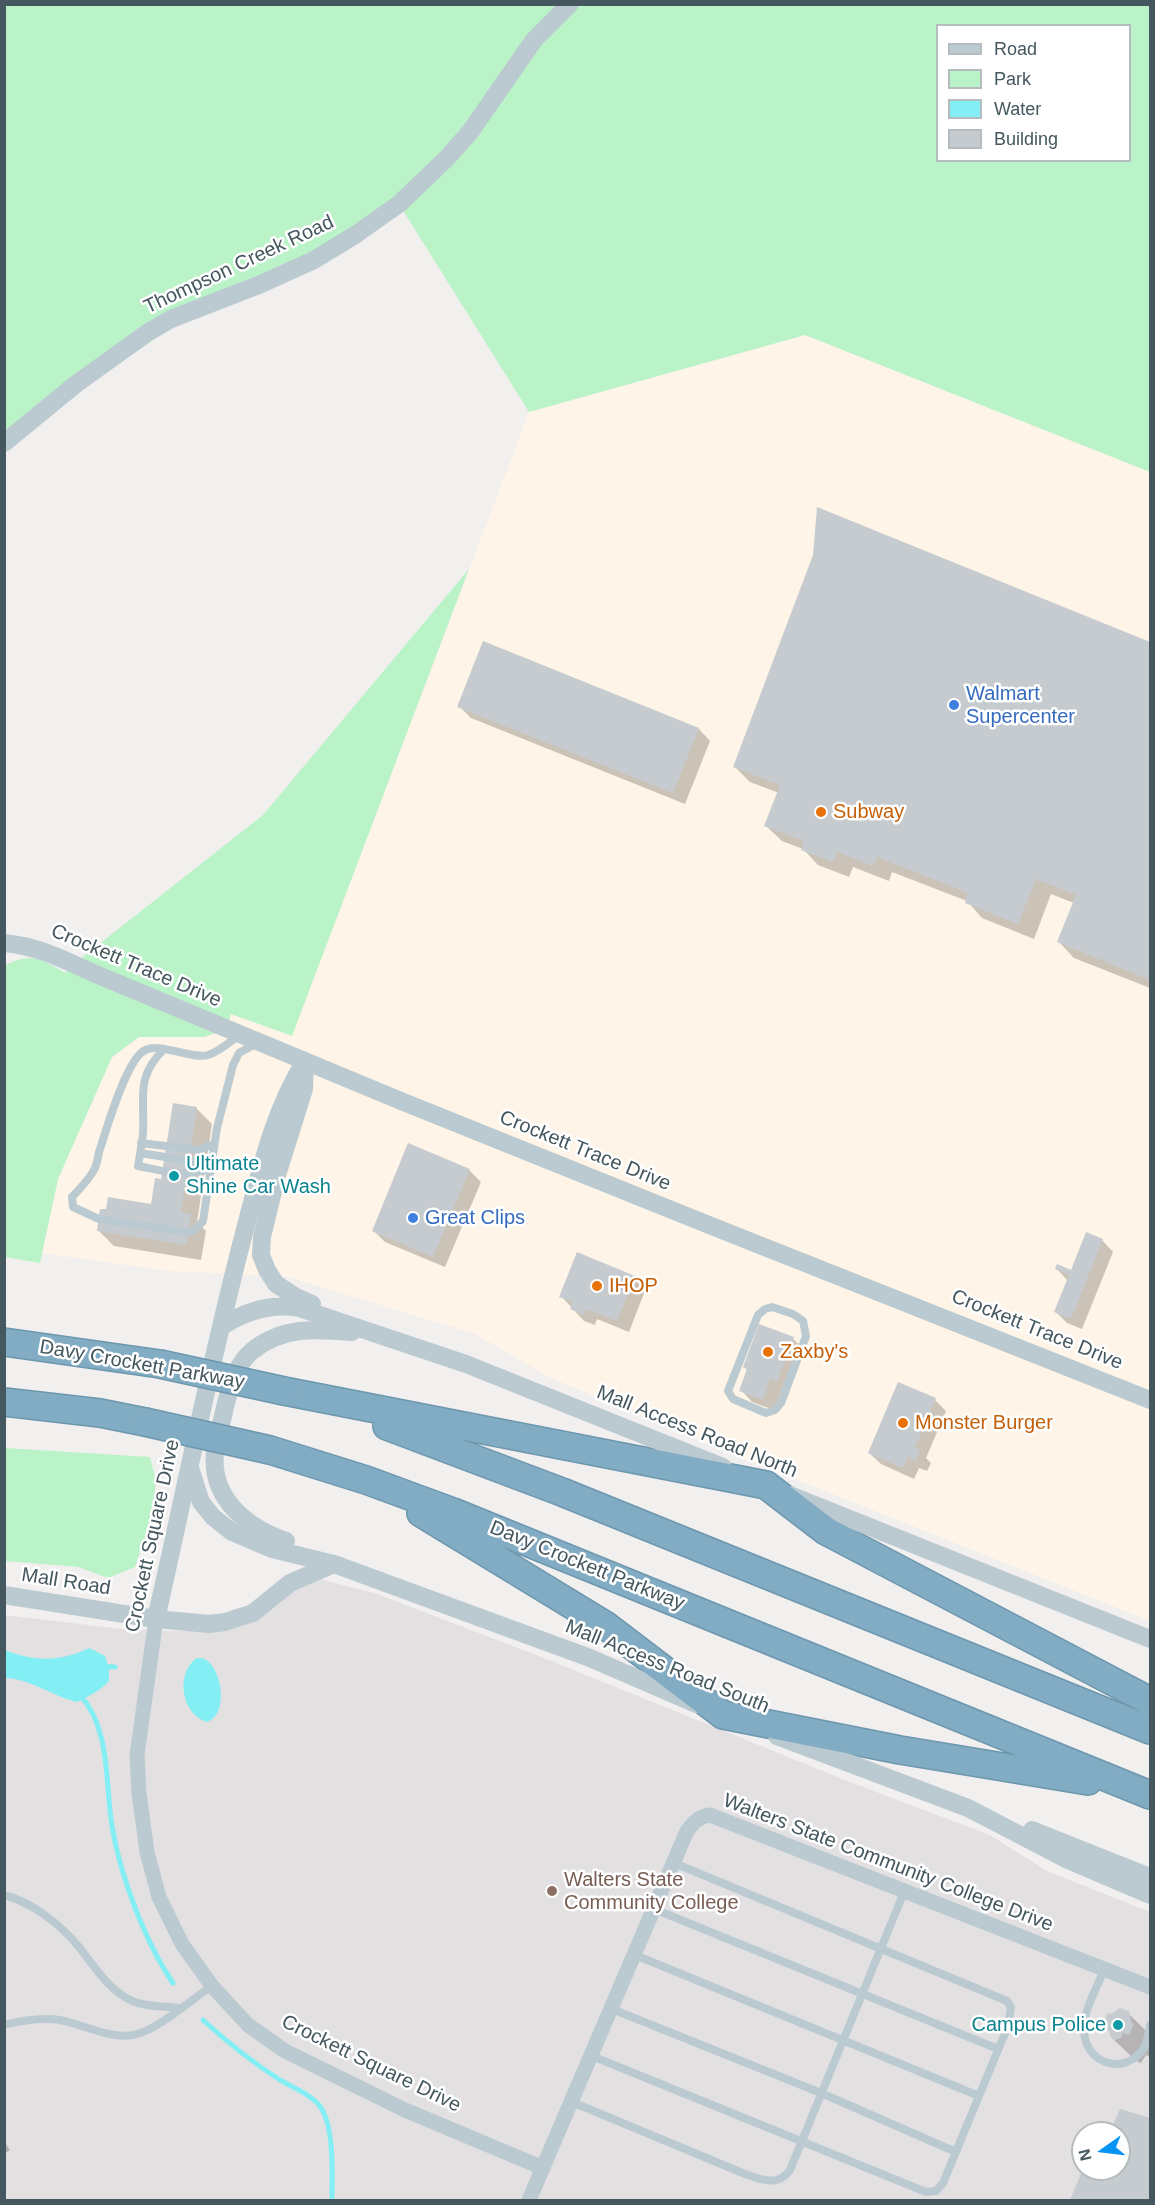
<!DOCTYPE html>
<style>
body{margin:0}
#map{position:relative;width:1155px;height:2205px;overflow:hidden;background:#f2efef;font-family:Helvetica,sans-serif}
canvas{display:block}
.frame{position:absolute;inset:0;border:6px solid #45575f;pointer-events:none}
.legend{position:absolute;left:936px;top:24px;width:195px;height:138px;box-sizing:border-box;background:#fff;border:2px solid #b5bcbf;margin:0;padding:8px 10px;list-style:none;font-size:18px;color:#45575f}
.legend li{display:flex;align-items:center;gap:12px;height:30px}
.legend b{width:30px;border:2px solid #b5bcbf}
.north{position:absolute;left:1071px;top:2121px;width:60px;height:60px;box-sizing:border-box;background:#fff;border:2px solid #b5bcbf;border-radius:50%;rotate:256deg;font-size:16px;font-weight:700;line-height:24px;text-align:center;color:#45575f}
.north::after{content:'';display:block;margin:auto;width:21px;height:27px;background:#0894f3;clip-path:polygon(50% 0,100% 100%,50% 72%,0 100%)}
</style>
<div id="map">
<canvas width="1155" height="2205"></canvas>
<div class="frame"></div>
<ul class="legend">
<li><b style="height:8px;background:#bbcad0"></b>Road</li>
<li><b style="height:16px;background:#baf3c7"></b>Park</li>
<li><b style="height:16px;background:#83eff4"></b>Water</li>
<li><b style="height:16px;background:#c6cbd0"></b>Building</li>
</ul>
<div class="north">N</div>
</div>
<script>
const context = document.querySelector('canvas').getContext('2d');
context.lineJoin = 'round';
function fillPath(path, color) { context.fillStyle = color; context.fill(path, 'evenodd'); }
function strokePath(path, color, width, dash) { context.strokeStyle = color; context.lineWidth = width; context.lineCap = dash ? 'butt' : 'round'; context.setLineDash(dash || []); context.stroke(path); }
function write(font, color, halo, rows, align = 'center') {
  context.font = font + ' Helvetica,sans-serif'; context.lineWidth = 5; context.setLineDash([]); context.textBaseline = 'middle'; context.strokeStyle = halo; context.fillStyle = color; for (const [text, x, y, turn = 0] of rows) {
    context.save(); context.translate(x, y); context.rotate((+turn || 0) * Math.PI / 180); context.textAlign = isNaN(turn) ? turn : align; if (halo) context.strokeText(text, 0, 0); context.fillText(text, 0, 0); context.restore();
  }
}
const commercial = new Path2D(`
 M 805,335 L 1150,472 L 1150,1621 L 745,1459 L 549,1377 L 475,1334 L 285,1276 L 167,1271 L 42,1253 L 58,1179 L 112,1058 L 139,1037 L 204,1037 L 231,1014 L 292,1035 L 529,412 Z`);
const education = new Path2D(`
 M 320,1579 L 377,1594 L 539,1656 L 845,1780 L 990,1835 L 1047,1871 L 1150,1912 L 1150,2200 L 5,2200 L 5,1615 L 121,1629 L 179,1631 L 236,1628 L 257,1621 L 290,1594 L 309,1582 ZM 1083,2133 L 1119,2133 L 1119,2169 L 1083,2169 Z`);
const green = new Path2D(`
 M 5,5 L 1150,5 L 1150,472 L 805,335 L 529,412 L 399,204 L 355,235 L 201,307 L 5,442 ZM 938,26 L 1130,26 L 1130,160 L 938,160 Z
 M 469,569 L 292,1036 L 231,1014 L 227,1029 L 204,1037 L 139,1037 L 112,1057 L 58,1179 L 40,1263 L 5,1257 L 4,966 C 31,952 42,959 65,973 L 84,956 L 263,815 Z
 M 5,1448 L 150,1457 L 156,1481 L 151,1520 L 135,1567 L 108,1578 L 78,1567 L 5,1561 Z`);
const water = new Path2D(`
 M 89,1648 L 105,1656 L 109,1669 L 109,1681 C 100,1691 89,1696 77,1702 C 52,1696 31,1679 5,1678 L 5,1650 C 34,1662 61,1662 89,1648 Z
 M 197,1658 C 200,1658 203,1658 206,1660 C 222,1669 229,1715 207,1722 C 181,1714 175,1673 197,1658 Z`);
const shadow = new Path2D(`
 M 818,509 L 1150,644 L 1150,988 L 1074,958 L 1059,942 L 1074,903 L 1051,894 L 1034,939 L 982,918 L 967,901 L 892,872 L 889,881 L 853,867 L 849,877 L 818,865 L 803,849 L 782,841 L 766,826 L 779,793 L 750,782 L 735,767 L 814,555 Z
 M 459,706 L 699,729 L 710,741 L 685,804 L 471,718 Z
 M 196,1108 L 212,1124 L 197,1222 L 206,1231 L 201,1260 L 114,1246 L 99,1231 L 152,1206 Z
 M 469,1170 L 481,1182 L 445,1267 L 385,1242 L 374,1231 Z
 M 1102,1240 L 1113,1252 L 1082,1329 L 1067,1323 L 1056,1312 L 1068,1281 L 1057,1269 L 1072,1272 Z
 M 634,1277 L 646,1288 L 629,1332 L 597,1319 L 595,1325 L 584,1321 L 561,1296 Z
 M 793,1339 L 805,1350 L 789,1392 L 782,1389 L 774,1410 L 752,1402 L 741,1390 L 748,1371 L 744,1367 Z
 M 935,1400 L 946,1411 L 926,1458 L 931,1463 L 927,1471 L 919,1468 L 914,1479 L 881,1464 L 869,1453 Z
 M 1128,2013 L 1150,2035 L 1150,2057 L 1146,2055 L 1141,2063 L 1136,2061 L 1112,2038 L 1111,2033 L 1104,2025 Z
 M 1136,2114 L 1150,2120 L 1150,2200 L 1073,2200 L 1085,2169 L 1119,2169 L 1119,2133 L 1111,2133 Z
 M 4,2141 L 10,2150 L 4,2154 Z`);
const stream = new Path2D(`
 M 101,1666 L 115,1667
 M 80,1695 C 111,1729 105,1783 112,1826 C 120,1875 145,1942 173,1983
 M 203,2020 C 227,2042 252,2062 280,2080 C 292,2087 310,2094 319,2105 C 335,2125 332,2175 332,2200`);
const building = new Path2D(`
 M 817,507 L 1150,642 L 1150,980 L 1057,942 L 1076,895 L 1036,879 L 1018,924 L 965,903 L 968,893 L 877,857 L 873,866 L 837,852 L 833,862 L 801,850 L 804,841 L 764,826 L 780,785 L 733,767 L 813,555 Z
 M 483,641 L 699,728 L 673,793 L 457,707 Z
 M 173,1103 L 197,1107 L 181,1212 L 191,1214 L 186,1245 L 97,1231 L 100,1209 L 106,1209 L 108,1197 L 151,1204 L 155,1178 L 161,1179 Z
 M 408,1143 L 470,1169 L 433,1257 L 372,1231 Z
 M 1086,1232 L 1103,1239 L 1071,1319 L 1054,1312 L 1069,1275 L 1055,1269 L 1057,1264 L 1071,1270 Z
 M 577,1252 L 635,1276 L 617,1321 L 586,1309 L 584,1315 L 570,1309 L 573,1302 L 559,1297 Z
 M 759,1324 L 794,1337 L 777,1382 L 770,1379 L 763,1400 L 739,1391 L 747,1369 L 743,1367 Z
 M 898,1382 L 936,1398 L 915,1448 L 920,1450 L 916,1461 L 907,1457 L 903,1468 L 868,1453 Z
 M 1120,2008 L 1129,2011 L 1131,2022 L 1134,2024 L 1129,2035 L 1123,2033 L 1121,2038 L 1114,2040 L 1110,2036 L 1109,2029 L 1102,2026 L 1108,2013 L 1111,2014 Z
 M 1120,2109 L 1150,2118 L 1150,2200 L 1070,2200 L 1083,2169 L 1119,2169 L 1119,2133 L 1109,2133 Z`);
const service = new Path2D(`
 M 239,1035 C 230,1042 219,1052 208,1055 C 189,1060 156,1039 141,1053 C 125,1067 108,1124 101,1146 C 98,1153 98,1161 95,1168 C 90,1179 80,1188 72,1197 L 73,1207 L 99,1219 L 188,1232 L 196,1229 L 203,1221 L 217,1128 L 233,1065 L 239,1053 L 257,1043
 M 164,1049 C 135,1078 145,1097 143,1133 C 142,1144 140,1155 138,1166 C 160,1170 190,1180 211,1167
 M 141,1143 L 198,1150 L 214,1144
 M 140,1153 L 197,1162 L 206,1161 L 212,1157
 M 772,1307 L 793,1314 L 803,1321 L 806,1336 L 781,1403 L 775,1410 L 766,1413 L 733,1399 L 728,1391 L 758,1315 L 765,1309 Z
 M 4,1895 C 32,1902 61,1925 79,1947 C 94,1966 108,1989 130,2000 C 144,2007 164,2006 180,2008
 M 654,1909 L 998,2049
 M 635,1955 L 979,2096
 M 1104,1970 C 1097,1988 1084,2009 1084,2028 C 1083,2061 1120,2077 1142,2051 C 1148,2044 1148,2034 1150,2025
 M 612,2009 L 821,2093 L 956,2152
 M 4,2025 C 23,2020 41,2017 60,2020 C 82,2024 109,2039 133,2035 C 158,2030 189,2001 212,1986
 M 592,2056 L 926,2192 L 936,2191 L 943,2183 L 1008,2026 L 1011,2007 L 1007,2001 L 674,1863
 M 572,2102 L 745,2174 C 762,2180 778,2187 790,2170 L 904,1892`);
const minor = new Path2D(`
 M 156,1619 L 137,1755 L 139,1793 L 147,1852 L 159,1897 L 182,1944 L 212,1986 L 248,2025 L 285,2051 L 405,2110 L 543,2168
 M 529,2200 L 687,1831 C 693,1823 699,1816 710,1815 L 1150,1987`);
const tertiary = new Path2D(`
 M 4,443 L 76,384 L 147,333 L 171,319 L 261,284 L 314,260 L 355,235 L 399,204 L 447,158 L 470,132 L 534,40 L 570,4
 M 4,943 C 37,946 63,959 93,973 L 401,1101 L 709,1225 L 1150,1400
 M 305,1063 L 304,1089 L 277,1175 L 262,1237 L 261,1255 L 267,1270 L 276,1284 L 296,1297 L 312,1304
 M 221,1327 C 244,1312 271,1303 299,1308 L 466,1364 L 723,1467
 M 190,1468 L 201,1502 L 213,1517 L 232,1532 L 272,1549 L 334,1564 L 590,1658 L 696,1704
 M 790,1495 L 1150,1639
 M 286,1541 C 246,1527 210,1498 215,1452 C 217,1437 222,1422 225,1407 C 230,1388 236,1364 252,1351 C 283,1326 316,1329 352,1332
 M 4,1595 L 156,1619 L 209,1624 L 225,1622 L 253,1613 L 290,1583 L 334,1564
 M 156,1619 C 185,1492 210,1363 243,1237 C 259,1177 272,1113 305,1061
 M 777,1736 L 968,1808 L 1068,1860 L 1150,1895
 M 1032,1830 L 1150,1877`);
const motorway = new Path2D(`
 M 4,1342 L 160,1364
 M 284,1391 L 766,1485 L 826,1531 L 1150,1701
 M 4,1402 L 100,1413 L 145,1422
 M 387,1426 L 562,1492 L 1150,1730
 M 270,1450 L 366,1480 L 453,1512 L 1150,1795
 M 421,1513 L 605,1625 L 723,1715 L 900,1750 L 1088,1781`);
const motorwayBridge = new Path2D(`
 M 160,1364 L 284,1391
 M 145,1422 L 270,1450`);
const markers = [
 [954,705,6,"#3f7fe0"],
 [821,812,6,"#e8710a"],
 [174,1176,6,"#0f9aa8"],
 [413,1218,6,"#3f7fe0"],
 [597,1286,6,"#e8710a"],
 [768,1352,6,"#e8710a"],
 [903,1423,6,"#e8710a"],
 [552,1891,6,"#8d6e63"],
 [1118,2025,6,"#0f9aa8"]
];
const streetNames = [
 ["Thompson Creek Road",239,265,-25],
 ["Crockett Trace Drive",136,966,23],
 ["Crockett Trace Drive",585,1151,22],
 ["Crockett Trace Drive",1037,1330,22],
 ["Davy Crockett Parkway",142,1365,10],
 ["Mall Access Road North",697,1432,22],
 ["Crockett Square Drive",153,1536,-78],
 ["Davy Crockett Parkway",587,1566,22],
 ["Mall Road",66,1582,9],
 ["Mall Access Road South",667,1667,22],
 ["Walters State Community College Drive",888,1863,21],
 ["Crockett Square Drive",371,2064,26]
];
const shopNames = [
 ["Walmart",966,694],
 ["Supercenter",966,717],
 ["Great Clips",425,1218]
];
const foodNames = [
 ["Subway",833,812],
 ["IHOP",609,1286],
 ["Zaxby's",780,1352],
 ["Monster Burger",915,1423]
];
const cultureNames = [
 ["Ultimate",186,1164],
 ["Shine Car Wash",186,1187],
 ["Campus Police",1106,2025,"right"]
];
const educationNames = [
 ["Walters State",564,1880],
 ["Community College",564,1903]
];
fillPath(commercial, '#fef4e7');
fillPath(education, '#e3e0e2');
fillPath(green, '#baf3c7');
fillPath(water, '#83eff4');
fillPath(shadow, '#0003');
strokePath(stream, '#83eff4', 5);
fillPath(building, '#c6cbd0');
strokePath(motorway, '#6d97ae', 30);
strokePath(service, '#bbcad0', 8);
strokePath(minor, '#bbcad0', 15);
strokePath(tertiary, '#bbcad0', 18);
strokePath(motorway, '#82acc3', 27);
strokePath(motorwayBridge, '#6d97ae', 30, []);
strokePath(motorwayBridge, '#82acc3', 27);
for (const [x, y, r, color] of markers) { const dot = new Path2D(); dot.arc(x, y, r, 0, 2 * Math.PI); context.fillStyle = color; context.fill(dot); strokePath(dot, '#fff', 2); }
write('20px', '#45575f', '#fff', streetNames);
write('20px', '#366cbe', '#fff', shopNames, 'left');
write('20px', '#c56008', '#fff', foodNames, 'left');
write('20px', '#0d838f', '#fff', cultureNames, 'left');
write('20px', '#785e54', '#fff', educationNames, 'left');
</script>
